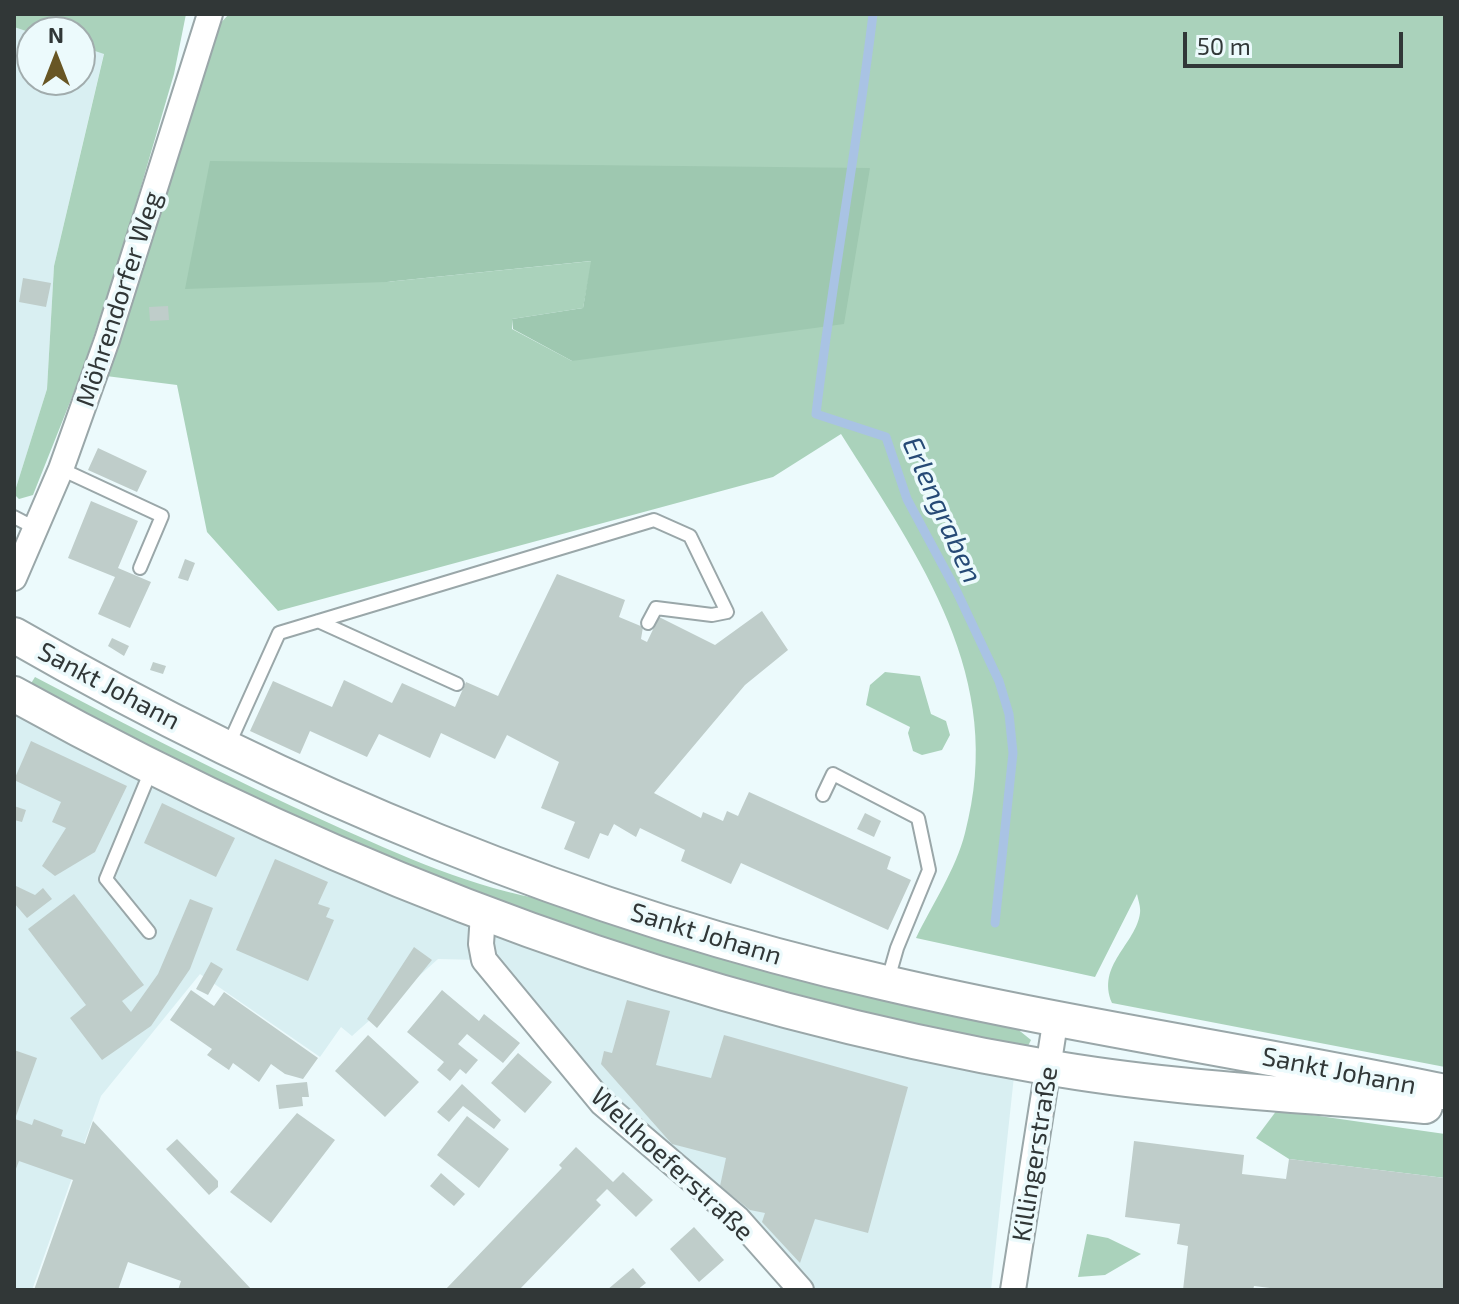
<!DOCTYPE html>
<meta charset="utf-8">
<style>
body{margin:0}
#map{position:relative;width:1459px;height:1304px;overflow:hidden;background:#ecfafc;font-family:"Exo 2",sans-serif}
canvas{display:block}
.frame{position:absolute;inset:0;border:16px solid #313737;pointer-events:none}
.north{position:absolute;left:16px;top:16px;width:80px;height:80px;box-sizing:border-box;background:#ecfafc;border:2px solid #a1acad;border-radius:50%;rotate:0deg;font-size:22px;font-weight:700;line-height:32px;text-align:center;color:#313737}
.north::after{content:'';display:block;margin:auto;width:28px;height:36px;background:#685624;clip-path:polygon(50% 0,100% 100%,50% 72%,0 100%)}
.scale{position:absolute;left:1183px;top:32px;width:220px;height:36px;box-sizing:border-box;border:4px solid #313737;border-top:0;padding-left:10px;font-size:24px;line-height:28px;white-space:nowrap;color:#313737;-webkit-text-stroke:6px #ecfafc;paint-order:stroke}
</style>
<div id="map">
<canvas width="1459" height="1304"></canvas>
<div class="frame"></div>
<div class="north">N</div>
<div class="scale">50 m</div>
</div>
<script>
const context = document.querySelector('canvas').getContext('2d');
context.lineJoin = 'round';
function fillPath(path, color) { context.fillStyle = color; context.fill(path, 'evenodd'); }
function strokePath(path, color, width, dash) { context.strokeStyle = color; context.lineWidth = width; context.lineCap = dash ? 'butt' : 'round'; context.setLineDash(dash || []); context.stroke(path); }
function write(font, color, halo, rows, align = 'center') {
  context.font = font + ' "Exo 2",sans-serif'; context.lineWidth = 7; context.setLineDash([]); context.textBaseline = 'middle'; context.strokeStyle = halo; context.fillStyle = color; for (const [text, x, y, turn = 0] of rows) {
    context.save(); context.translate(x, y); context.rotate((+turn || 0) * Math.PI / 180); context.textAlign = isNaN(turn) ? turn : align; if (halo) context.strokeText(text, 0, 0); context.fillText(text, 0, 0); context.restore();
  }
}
const built = new Path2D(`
 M 14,27 L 32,33 L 32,80 L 80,80 L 80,46 L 104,53 L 54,266 L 47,389 L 14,494 Z
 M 14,709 L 263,834 L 1014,1076 L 991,1290 L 800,1290 L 603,1102 L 481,960 L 438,959 L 352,1036 L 341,1027 L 320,1057 L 200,974 L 101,1096 L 32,1290 L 14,1290 Z`);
const green = new Path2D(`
 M 14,14 L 186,14 L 174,74 L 125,241 L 82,372 L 33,495 L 19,499 L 14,494 L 47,389 L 54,266 L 104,54 L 80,46 L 80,32 L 32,33 L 14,27 Z
 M 229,14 L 1445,14 L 1445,1067 L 1112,1003 C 1096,965 1136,944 1140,913 C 1141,908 1138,899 1137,894 L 1095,977 L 916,938 C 932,905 956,869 965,833 C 1007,678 920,559 841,434 L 773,477 L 278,611 L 207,532 L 177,385 L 106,376 L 216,28 ZM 870,168 L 572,361 L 512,329 L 512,319 L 583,308 L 592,261 L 386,282 Z
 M 885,672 L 920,676 L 931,714 L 946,721 L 950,735 L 942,750 L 922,755 L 913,751 L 908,733 L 910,727 L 866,705 L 870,685 Z
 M 35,677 C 132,728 229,778 329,823 C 402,856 472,888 551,901 L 1010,1023 L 1031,1040 L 1027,1048 C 900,1021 775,994 651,956 C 435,891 229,790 30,685 Z
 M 1277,1110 L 1445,1134 L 1445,1178 L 1289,1159 L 1256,1138 Z
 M 1087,1234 L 1108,1238 L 1141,1254 L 1105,1275 L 1078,1277 Z`);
const forest = new Path2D(`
 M 210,161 L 870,168 L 844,324 L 572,361 L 513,329 L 512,319 L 583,308 L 591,261 L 386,282 L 185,289 Z`);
const stream = new Path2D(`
 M 873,14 C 857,148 832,280 816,414 L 886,437 L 907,499 L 957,592 L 999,681 L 1009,714 L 1013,753 L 995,923`);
const building = new Path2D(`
 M 23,278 L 51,283 L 46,307 L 19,302 Z
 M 168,306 L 169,320 L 150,321 L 149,307 Z
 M 98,448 L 147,471 L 137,492 L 88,470 Z
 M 91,501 L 138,521 L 118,568 L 151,582 L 130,628 L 98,614 L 115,577 L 68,558 Z
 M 185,559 L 195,563 L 188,581 L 178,578 Z
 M 557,574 L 625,600 L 619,617 L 643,627 L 641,639 L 647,642 L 659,617 L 715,645 L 762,611 L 788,650 L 745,685 L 654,793 L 701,818 L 703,812 L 723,821 L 727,811 L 738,816 L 749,792 L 891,857 L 887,869 L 911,880 L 888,930 L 741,863 L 731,884 L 681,861 L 685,850 L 640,828 L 636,837 L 614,824 L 608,836 L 600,833 L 589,859 L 564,849 L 575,822 L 541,808 L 559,762 L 507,735 L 495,759 L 441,733 L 430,758 L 379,734 L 367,757 L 310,731 L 300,754 L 250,731 L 273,681 L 332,707 L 344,680 L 392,703 L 402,683 L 455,707 L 466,682 L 498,696 Z
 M 112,638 L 129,646 L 124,656 L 108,646 Z
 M 153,662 L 166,666 L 163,674 L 150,670 Z
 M 31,741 L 127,786 L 95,852 L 55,876 L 42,866 L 66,828 L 52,822 L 61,802 L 14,780 Z
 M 162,803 L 235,838 L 216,877 L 144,843 Z
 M 14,806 L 26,810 L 22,822 L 14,820 Z
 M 865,813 L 881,821 L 874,837 L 857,829 Z
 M 275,859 L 328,882 L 318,904 L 330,908 L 326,917 L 334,920 L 308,981 L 236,950 Z
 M 16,886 L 35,895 L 43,888 L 52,899 L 27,918 L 14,903 Z
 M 74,894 L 144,985 L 122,1001 L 131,1012 L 158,974 L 190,899 L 213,908 L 190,969 L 151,1026 L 102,1060 L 70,1018 L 86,1005 L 28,929 Z
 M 414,947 L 432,960 L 377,1028 L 367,1019 Z
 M 211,962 L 223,969 L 208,995 L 196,989 Z
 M 191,990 L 214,1006 L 224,992 L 318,1058 L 303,1079 L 285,1074 L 271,1064 L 259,1082 L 233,1063 L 229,1070 L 207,1055 L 212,1049 L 170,1020 Z
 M 442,990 L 479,1021 L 484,1014 L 520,1043 L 503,1063 L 467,1034 L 458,1044 L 478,1060 L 466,1074 L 460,1069 L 450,1081 L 437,1070 L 444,1062 L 407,1032 Z
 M 627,1000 L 670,1011 L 656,1065 L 711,1078 L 724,1035 L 908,1087 L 868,1233 L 815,1219 L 800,1263 L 762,1222 L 765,1213 L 750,1210 L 720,1186 L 726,1158 L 672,1144 L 601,1064 L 604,1051 L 612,1053 Z
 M 368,1035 L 419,1082 L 385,1117 L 335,1071 Z
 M 14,1050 L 37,1058 L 15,1119 L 32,1125 L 34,1119 L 63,1130 L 61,1136 L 85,1144 L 93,1121 L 252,1290 L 178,1290 L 181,1281 L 128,1262 L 118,1290 L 34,1290 L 73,1180 L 19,1161 L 14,1174 Z
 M 518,1053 L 552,1082 L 525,1113 L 491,1083 Z
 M 307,1082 L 309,1097 L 302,1097 L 303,1106 L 279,1109 L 276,1085 Z
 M 462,1084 L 501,1120 L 494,1129 L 463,1106 L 449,1122 L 437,1112 Z
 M 297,1113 L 335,1140 L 271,1223 L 230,1192 Z
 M 467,1116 L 509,1149 L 479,1188 L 437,1155 Z
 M 177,1139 L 218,1181 L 218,1187 L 209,1195 L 166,1149 Z
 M 1134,1141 L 1244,1155 L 1242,1174 L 1286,1179 L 1289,1159 L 1445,1178 L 1445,1290 L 1286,1290 L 1254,1286 L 1253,1290 L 1183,1290 L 1188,1246 L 1177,1244 L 1180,1224 L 1125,1217 Z
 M 576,1147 L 613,1182 L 623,1172 L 653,1200 L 636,1217 L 607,1189 L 596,1200 L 601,1205 L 519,1290 L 445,1290 L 562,1168 L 559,1165 Z
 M 441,1173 L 465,1194 L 454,1206 L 430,1186 Z
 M 694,1227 L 724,1260 L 699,1282 L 670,1249 Z
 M 633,1268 L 646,1283 L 637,1290 L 607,1290 Z`);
const lane = new Path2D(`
 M 61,469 L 162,516 L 140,568
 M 14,517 L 37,529
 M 318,621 L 457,684
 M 229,744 L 279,633 L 654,520 L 690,536 L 727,612 L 712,615 L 656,608 L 648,623
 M 823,795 L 833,774 L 918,818 L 929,870 L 897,948 L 887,983
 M 149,932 L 106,879 L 152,768`);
const street = new Path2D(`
 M 14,578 L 61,469 L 107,340 L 210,14
 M 483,914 L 481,944 L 484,960 L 602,1103 L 738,1219 L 801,1290
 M 1013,1290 L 1056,1017`);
const secondary = new Path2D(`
 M 14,635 C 285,791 581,914 886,983 C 1071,1026 1259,1053 1445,1092
 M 14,694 C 337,873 682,1005 1046,1067 C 1171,1089 1299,1094 1425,1106`);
const streetNames = [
 ["Möhrendorfer Weg",119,299,-72],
 ["Sankt Johann",109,686,28],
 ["Sankt Johann",706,934,17],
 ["Sankt Johann",1339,1071,11],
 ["Killingerstraße",1035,1154,-81],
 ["Wellhoeferstraße",672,1164,43]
];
const waterNames = [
 ["Erlengraben",942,510,66]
];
fillPath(built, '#d9eff2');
fillPath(green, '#aad2bb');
fillPath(forest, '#9ec8b0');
strokePath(stream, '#a9c3e4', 9);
fillPath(building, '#bfcdca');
strokePath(lane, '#9aa7a9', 16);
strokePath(street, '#9aa7a9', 28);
strokePath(secondary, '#9aa7a9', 38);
strokePath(lane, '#fff', 12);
strokePath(street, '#fff', 24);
strokePath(secondary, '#fff', 34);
write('26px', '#313737', '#ecfafc', streetNames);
write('italic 28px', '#264a76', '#ecfafc', waterNames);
</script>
